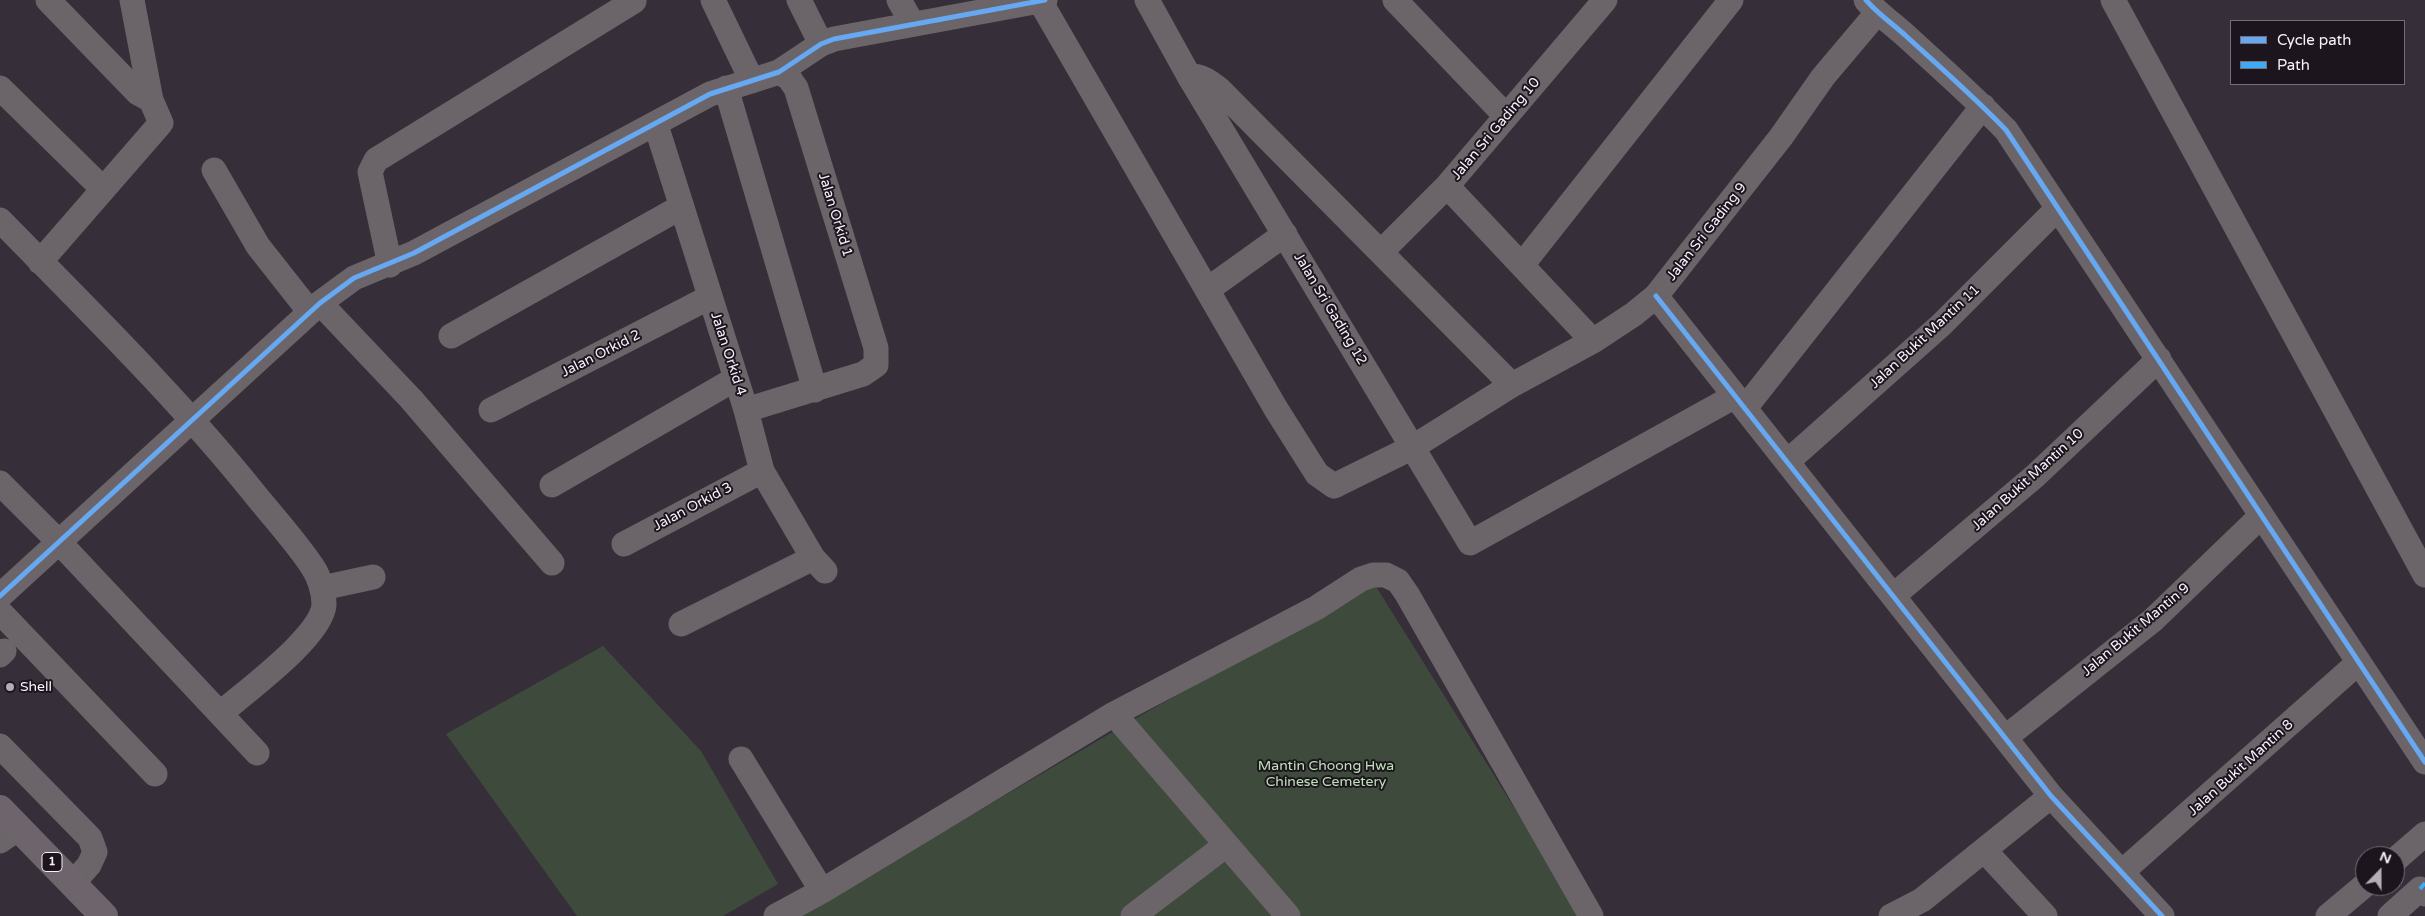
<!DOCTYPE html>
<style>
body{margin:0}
#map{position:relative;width:2425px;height:916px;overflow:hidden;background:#362e39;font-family:"Varela Round",sans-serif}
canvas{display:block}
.legend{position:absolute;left:2230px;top:20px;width:175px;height:65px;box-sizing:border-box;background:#1c151e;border:1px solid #756d77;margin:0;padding:6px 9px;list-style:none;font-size:15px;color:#faf0fc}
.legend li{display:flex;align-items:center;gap:10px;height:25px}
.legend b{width:25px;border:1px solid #756d77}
.north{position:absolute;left:2355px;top:846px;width:50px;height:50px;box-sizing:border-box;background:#1c151e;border:1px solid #756d77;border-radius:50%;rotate:22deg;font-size:14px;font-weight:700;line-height:20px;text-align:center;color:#faf0fc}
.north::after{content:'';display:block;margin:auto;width:18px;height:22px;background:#b5acb8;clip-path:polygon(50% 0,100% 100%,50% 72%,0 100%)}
</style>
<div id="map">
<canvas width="2425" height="916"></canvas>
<ul class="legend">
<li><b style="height:6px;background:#66a8f1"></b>Cycle path</li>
<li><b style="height:6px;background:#3fa9f5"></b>Path</li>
</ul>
<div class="north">N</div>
</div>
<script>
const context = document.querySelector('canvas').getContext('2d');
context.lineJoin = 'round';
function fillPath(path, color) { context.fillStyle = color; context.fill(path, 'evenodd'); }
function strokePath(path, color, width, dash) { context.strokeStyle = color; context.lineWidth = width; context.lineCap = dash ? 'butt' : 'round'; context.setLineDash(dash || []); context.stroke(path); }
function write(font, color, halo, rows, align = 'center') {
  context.font = font + ' "Varela Round",sans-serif'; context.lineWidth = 4; context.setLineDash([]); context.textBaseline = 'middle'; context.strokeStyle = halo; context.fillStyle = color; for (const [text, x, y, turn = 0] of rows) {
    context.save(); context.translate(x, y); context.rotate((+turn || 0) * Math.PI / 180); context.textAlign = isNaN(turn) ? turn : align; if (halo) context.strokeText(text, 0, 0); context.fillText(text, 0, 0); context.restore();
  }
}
const green = new Path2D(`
 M 1375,585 L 1582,916 L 800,916 L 1138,717 Z
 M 603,646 L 701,751 L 778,884 L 723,916 L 577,916 L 446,734 Z`);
const minor = new Path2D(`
 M 48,0 L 138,93 L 151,100
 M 713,0 L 752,81
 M 799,0 L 821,44
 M 899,0 L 912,23
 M 1147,0 L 1189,76 L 1470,543 L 1735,396
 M 1395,0 L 1506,116
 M 1866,0 C 1878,14 1893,24 1906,36 C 1940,67 1974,97 2006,130 L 2425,762
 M 2113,0 L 2425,575
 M 1040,1 L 1276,409 L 1317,474 L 1334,486 L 1413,447 L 1512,385 L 1593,341 L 1634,314 L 1656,296 L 1781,137 L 1823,77 L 1877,13
 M 1189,76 C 1201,75 1210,82 1219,89 L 1512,385
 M 0,88 L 103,189
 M 726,88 L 815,390
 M 656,125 L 746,410 L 762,471 L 813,558 L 825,571
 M 214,170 L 258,246 L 310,312
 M 1447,186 L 1593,341
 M 0,220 C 88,310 179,399 258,498 C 276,520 296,542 312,566 C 319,576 324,592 324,605 C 321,637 246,691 221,713
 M 1381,252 L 1447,186 L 1605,0
 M 40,262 L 161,123 L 151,100 L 132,0
 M 390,265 L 370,172 L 376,160 L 634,1
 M 1522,265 L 1731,0
 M 1207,290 L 1285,234
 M 1656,296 L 2051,796 L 2162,916
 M 320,303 L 411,399 L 552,563
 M 451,336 L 681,207
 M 1745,408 L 1983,106
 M 491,410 L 710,297
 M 746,410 L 863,374 L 876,365 L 876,348 L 796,88 L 789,78 L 779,72
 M 1787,462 L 1941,325 L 2058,208
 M 0,483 L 59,542 L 257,753
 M 552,485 L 735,379
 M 624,544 L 762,471
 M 322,588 L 373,577
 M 0,596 L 320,303 L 354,278 L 414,253 L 710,94 L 779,72 L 821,44 L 834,39 L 1045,0
 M 1893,596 L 2035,476 L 2159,359
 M 0,612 L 155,774
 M 681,624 L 813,558
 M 0,655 L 4,651
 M 1114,714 L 1288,916
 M 2006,737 L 2153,620 L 2261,516
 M 0,746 L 90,838 L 95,852 L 89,865 L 72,884
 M 741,759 L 822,891
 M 0,841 L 19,828
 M 1984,850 L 2045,916
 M 2395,860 L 2425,834
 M 2122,872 L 2359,662
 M 776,916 L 822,891 L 1114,714 L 1316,608 L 1361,579 L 1373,575 L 1386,575 L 1398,581 L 1407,594 L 1591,916
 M 1133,916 L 1226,845
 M 1891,916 L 1922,900 L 2051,796
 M 2328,916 L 2365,885
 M 2390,916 L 2420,889 L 2425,894`);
const major = new Path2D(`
 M 0,809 L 104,916`);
const quiet = new Path2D(`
 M 2420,889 L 2425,883`);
const cycleway = new Path2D(`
 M 1866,0 C 1878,14 1893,24 1906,36 C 1940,67 1974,97 2006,130 L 2425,762
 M 1656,296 L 2051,796 L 2162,916
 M 0,596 L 320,303 L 354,278 L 414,253 L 710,94 L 779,72 L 821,44 L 834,39 L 1045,0`);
const markers = [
 [10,687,5,"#b5acb8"]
];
const shields = [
 [52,862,20]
];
const shieldNames = [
 ["1",52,862]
];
const streetNames = [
 ["Jalan Sri Gading 10",1496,129,-50],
 ["Jalan Orkid 1",835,215,73],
 ["Jalan Sri Gading 9",1707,232,-52],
 ["Jalan Sri Gading 12",1330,309,59],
 ["Jalan Bukit Mantin 11",1925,337,-43],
 ["Jalan Orkid 2",601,354,-27],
 ["Jalan Orkid 4",728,354,72],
 ["Jalan Bukit Mantin 10",2028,480,-42],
 ["Jalan Orkid 3",693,507,-28],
 ["Jalan Bukit Mantin 9",2136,630,-40],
 ["Jalan Bukit Mantin 8",2241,768,-42]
];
const poiNames = [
 ["Shell",20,687]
];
const parkNames = [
 ["Mantin Choong Hwa",1326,766],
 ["Chinese Cemetery",1326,782]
];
fillPath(green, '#3e4b3c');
strokePath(minor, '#6b6569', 25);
strokePath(major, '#6d656b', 28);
strokePath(quiet, '#3fa9f5', 4, [8, 4]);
strokePath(cycleway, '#66a8f1', 5);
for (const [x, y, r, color] of markers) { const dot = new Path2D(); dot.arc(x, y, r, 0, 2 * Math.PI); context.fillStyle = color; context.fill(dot); strokePath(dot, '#1c151e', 2); }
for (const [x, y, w] of shields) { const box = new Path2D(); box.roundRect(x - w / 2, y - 9.5, w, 19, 4); context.fillStyle = '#1c151e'; context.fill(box); strokePath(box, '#faf0fc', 1); }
write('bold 12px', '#faf0fc', null, shieldNames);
write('14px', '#faf0fc', '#1c151e', streetNames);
write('14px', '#faf0fc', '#1c151e', poiNames, 'left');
write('14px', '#bee3b7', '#1c151e', parkNames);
</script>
